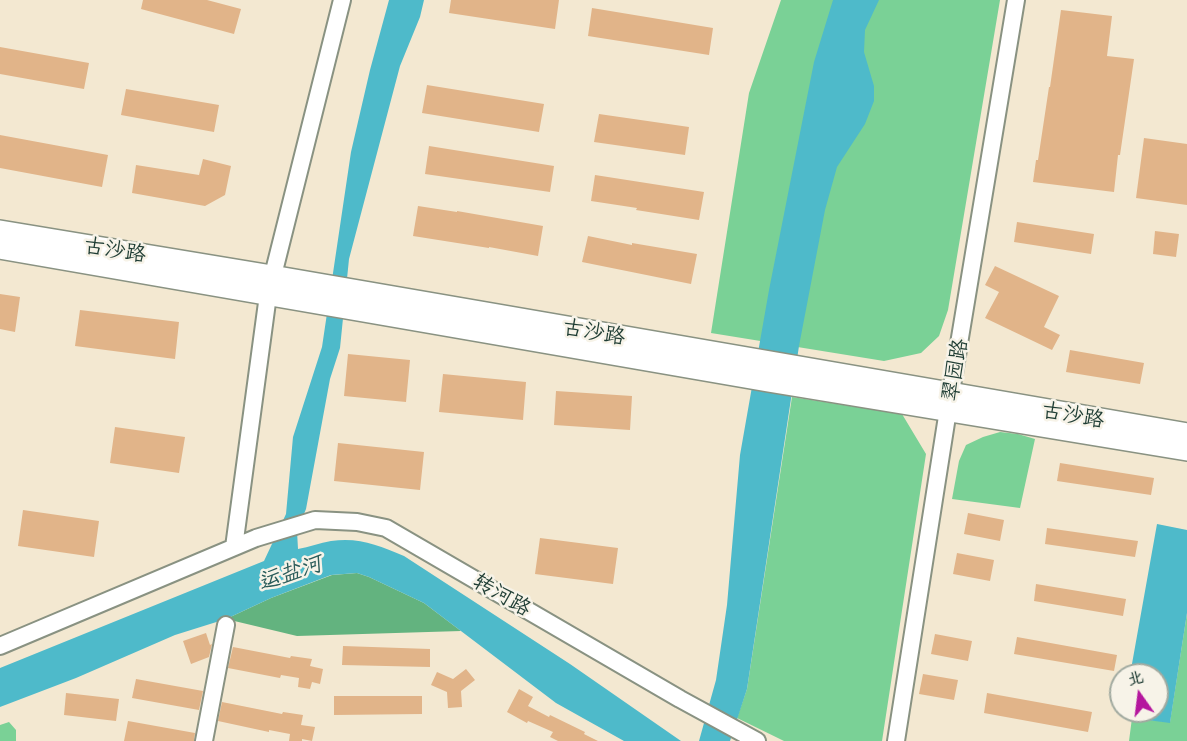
<!DOCTYPE html>
<meta charset="utf-8">
<style>
body{margin:0}
#map{position:relative;width:1187px;height:741px;overflow:hidden;background:#f3e8d1;font-family:Mali,"LXGW WenKai TC",sans-serif}
canvas{display:block}
.north{position:absolute;left:1109px;top:663px;width:60px;height:60px;box-sizing:border-box;background:#f7f3e8;border:2px solid #a1aaa0;border-radius:50%;rotate:346deg;font-size:16px;font-weight:700;line-height:24px;text-align:center;color:#1f3d34}
.north::after{content:'';display:block;margin:auto;width:21px;height:27px;background:#b5179e;clip-path:polygon(50% 0,100% 100%,50% 72%,0 100%)}
</style>
<div id="map">
<canvas width="1187" height="741"></canvas>
<div class="north">北</div>
</div>
<script>
const context = document.querySelector('canvas').getContext('2d');
context.lineJoin = 'round';
function fillPath(path, color) { context.fillStyle = color; context.fill(path, 'evenodd'); }
function strokePath(path, color, width, dash) { context.strokeStyle = color; context.lineWidth = width; context.lineCap = dash ? 'butt' : 'round'; context.setLineDash(dash || []); context.stroke(path); }
function write(font, color, halo, rows, align = 'center') {
  context.font = font + ' Mali,"LXGW WenKai TC",sans-serif'; context.lineWidth = 5; context.setLineDash([]); context.textBaseline = 'middle'; context.strokeStyle = halo; context.fillStyle = color; for (const [text, x, y, turn = 0] of rows) {
    context.save(); context.translate(x, y); context.rotate((+turn || 0) * Math.PI / 180); context.textAlign = isNaN(turn) ? turn : align; if (halo) context.strokeText(text, 0, 0); context.fillText(text, 0, 0); context.restore();
  }
}
const green = new Path2D(`
 M 781,0 L 1000,0 L 948,310 L 939,336 L 921,353 L 884,361 L 711,333 L 749,93 Z
 M 792,397 L 902,414 L 926,454 L 882,741 L 784,741 L 737,718 L 747,689 Z
 M 1000,432 L 1018,434 L 1035,439 L 1020,508 L 952,499 L 959,461 L 966,445 L 983,437 Z
 M 1187,613 L 1187,741 L 1129,741 L 1132,718 L 1170,722 Z
 M 9,722 L 16,730 L 16,741 L 0,741 L 0,725 Z`);
const forest = new Path2D(`
 M 357,573 L 369,577 L 424,603 L 461,631 L 297,636 L 226,619 L 271,598 L 332,575 Z`);
const water = new Path2D(`
 M 389,0 L 424,0 L 420,17 L 400,66 L 349,259 L 340,348 L 330,379 L 306,509 L 297,531 L 298,549 C 309,547 320,543 331,541 C 359,537 378,545 404,556 L 570,664 L 681,741 L 624,741 L 556,703 L 424,603 L 369,577 L 357,573 L 331,575 L 271,598 L 226,619 L 175,635 L 76,678 L 0,707 L 0,668 L 264,561 L 286,514 L 293,437 L 322,347 L 351,152 L 370,70 Z
 M 833,0 L 879,0 L 865,30 L 864,52 L 874,86 L 874,101 L 865,124 L 837,167 L 825,210 L 799,346 L 747,689 L 730,741 L 699,741 L 716,680 L 727,605 L 740,455 L 769,290 L 814,62 Z
 M 1157,524 L 1187,530 L 1187,613 L 1170,723 L 1132,718 L 1123,715 L 1124,711 L 1157,711 L 1157,675 L 1130,675 Z`);
const building = new Path2D(`
 M 143,0 L 207,0 L 241,9 L 234,34 L 141,9 Z
 M 451,0 L 559,0 L 555,29 L 449,13 Z
 M 592,8 L 713,28 L 709,55 L 588,36 Z
 M 1061,10 L 1112,16 L 1107,56 L 1134,59 L 1120,155 L 1118,155 L 1114,192 L 1033,182 L 1036,160 L 1038,160 L 1049,87 L 1050,87 Z
 M 0,47 L 89,63 L 84,89 L 0,74 Z
 M 427,85 L 544,104 L 539,132 L 422,113 Z
 M 126,89 L 219,105 L 214,132 L 121,115 Z
 M 599,114 L 689,127 L 685,155 L 594,142 Z
 M 0,135 L 108,155 L 102,187 L 0,168 Z
 M 1144,138 L 1187,144 L 1187,205 L 1136,198 Z
 M 429,146 L 554,166 L 550,192 L 425,174 Z
 M 203,159 L 231,166 L 225,195 L 205,206 L 132,193 L 136,165 L 199,175 Z
 M 595,175 L 704,192 L 699,220 L 636,210 L 637,208 L 591,201 Z
 M 418,206 L 457,212 L 457,211 L 543,226 L 538,256 L 489,247 L 489,248 L 413,236 Z
 M 1017,222 L 1094,234 L 1091,254 L 1014,242 Z
 M 1155,231 L 1179,234 L 1176,257 L 1153,254 Z
 M 588,236 L 632,245 L 632,243 L 697,254 L 691,284 L 582,262 Z
 M 995,266 L 1059,296 L 1044,327 L 1060,335 L 1052,350 L 985,318 L 999,292 L 985,285 Z
 M 0,294 L 20,297 L 15,332 L 0,329 Z
 M 80,310 L 179,322 L 175,359 L 75,346 Z
 M 1070,350 L 1144,363 L 1140,384 L 1066,372 Z
 M 348,354 L 410,360 L 406,402 L 344,396 Z
 M 443,374 L 526,382 L 523,420 L 439,412 Z
 M 556,391 L 632,396 L 630,430 L 554,425 Z
 M 115,427 L 185,437 L 179,473 L 110,463 Z
 M 338,443 L 424,452 L 420,490 L 334,481 Z
 M 1060,463 L 1154,478 L 1151,495 L 1057,481 Z
 M 23,510 L 99,521 L 94,557 L 18,546 Z
 M 968,513 L 1004,520 L 1000,541 L 964,534 Z
 M 1047,528 L 1138,541 L 1135,557 L 1045,544 Z
 M 540,538 L 618,548 L 613,584 L 535,574 Z
 M 957,553 L 994,560 L 990,581 L 953,574 Z
 M 1036,584 L 1126,599 L 1123,616 L 1034,601 Z
 M 206,633 L 210,645 L 212,644 L 209,657 L 191,664 L 183,641 Z
 M 935,634 L 972,641 L 968,661 L 931,654 Z
 M 1017,637 L 1117,655 L 1114,671 L 1014,654 Z
 M 343,646 L 430,649 L 430,667 L 342,665 Z
 M 233,647 L 290,658 L 291,656 L 312,659 L 310,666 L 323,669 L 320,684 L 312,682 L 310,689 L 298,687 L 299,678 L 281,675 L 280,678 L 228,668 Z
 M 466,669 L 475,680 L 461,691 L 462,707 L 448,708 L 447,692 L 431,685 L 437,672 L 453,679 Z
 M 923,674 L 958,680 L 954,700 L 919,694 Z
 M 136,679 L 203,691 L 199,710 L 132,698 Z
 M 519,689 L 533,697 L 528,706 L 549,717 L 550,715 L 585,732 L 584,734 L 598,741 L 558,741 L 550,737 L 553,732 L 528,721 L 527,723 L 507,712 Z
 M 66,693 L 119,699 L 116,721 L 64,715 Z
 M 987,693 L 1092,712 L 1088,732 L 984,713 Z
 M 334,696 L 422,696 L 422,714 L 334,715 Z
 M 222,702 L 282,714 L 283,712 L 303,715 L 301,725 L 315,727 L 312,741 L 302,739 L 302,741 L 289,741 L 290,734 L 269,730 L 269,732 L 218,721 Z
 M 128,721 L 195,733 L 194,741 L 124,741 Z`);
const minor = new Path2D(`
 M 234,547 L 268,295 L 342,0
 M 0,646 L 256,538 L 315,520 L 357,522 L 386,528 L 680,699 L 757,741
 M 204,741 L 226,625
 M 896,741 L 948,410 L 1016,0`);
const major = new Path2D(`
 M 0,231 L 272,276 L 1187,434
 M 0,248 L 768,381 L 1187,450`);
const streetNames = [
 ["古沙路",115,250,9],
 ["古沙路",594,332,10],
 ["翠园路",955,370,-80],
 ["古沙路",1073,415,10],
 ["转河路",502,595,30]
];
const waterNames = [
 ["运盐河",290,573,-18]
];
fillPath(green, '#7ad196');
fillPath(forest, '#63b37f');
fillPath(water, '#4ebaca');
fillPath(building, '#e1b489');
strokePath(minor, '#899282', 20);
strokePath(major, '#899282', 24);
strokePath(minor, '#fff', 16);
strokePath(major, '#fff', 21);
write('21px', '#1f3d34', '#f7f3e8', streetNames);
write('italic 22px', '#2b5c5a', '#f7f3e8', waterNames);
</script>
